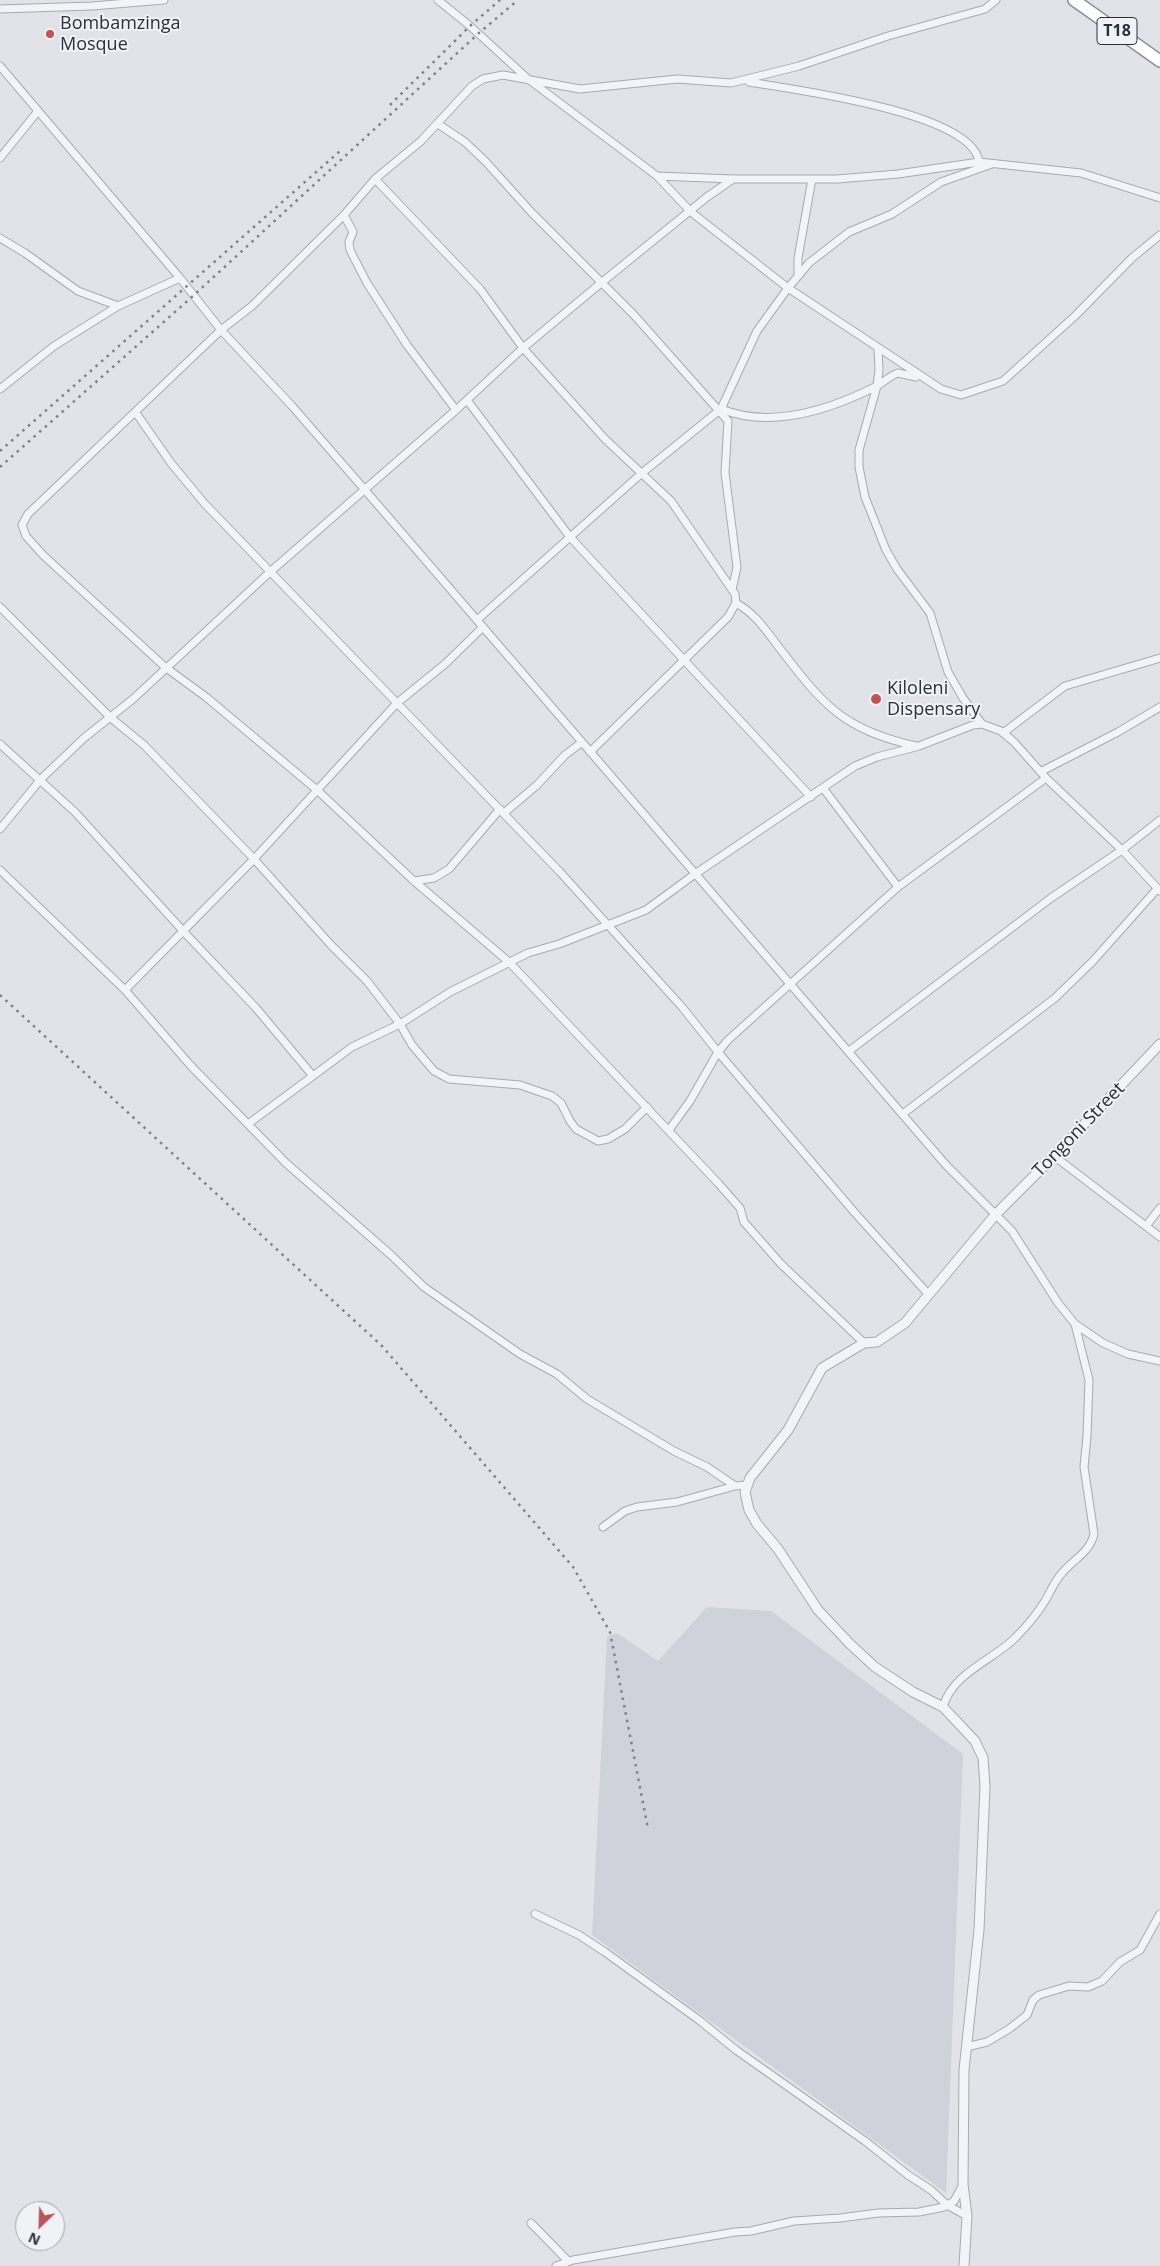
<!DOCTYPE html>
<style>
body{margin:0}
#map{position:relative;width:1160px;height:2266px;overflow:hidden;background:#e1e3e8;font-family:"Open Sans",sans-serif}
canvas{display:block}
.north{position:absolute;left:15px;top:2201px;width:50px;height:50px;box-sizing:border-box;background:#f0f2f6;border:1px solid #a1a4ac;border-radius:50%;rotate:204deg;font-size:14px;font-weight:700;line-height:20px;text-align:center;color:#2b303e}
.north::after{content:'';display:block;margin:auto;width:18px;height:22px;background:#bf5457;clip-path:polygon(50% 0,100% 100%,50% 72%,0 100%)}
</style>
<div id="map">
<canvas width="1160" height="2266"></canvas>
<div class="north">N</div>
</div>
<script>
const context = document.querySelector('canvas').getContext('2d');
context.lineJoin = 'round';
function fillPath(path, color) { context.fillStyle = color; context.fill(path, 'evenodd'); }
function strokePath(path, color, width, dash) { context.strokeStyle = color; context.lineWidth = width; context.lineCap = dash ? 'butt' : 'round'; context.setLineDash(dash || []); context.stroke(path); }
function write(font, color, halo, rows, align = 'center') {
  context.font = font + ' "Open Sans",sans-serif'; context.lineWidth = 4; context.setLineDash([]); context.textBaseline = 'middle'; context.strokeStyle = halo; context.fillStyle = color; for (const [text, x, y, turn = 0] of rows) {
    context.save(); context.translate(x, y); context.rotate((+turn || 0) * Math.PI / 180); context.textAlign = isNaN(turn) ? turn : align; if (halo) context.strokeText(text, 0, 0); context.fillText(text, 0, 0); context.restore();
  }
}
const built = new Path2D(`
 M 707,1607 L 771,1611 L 963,1754 L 946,2193 L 592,1935 L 607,1636 L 617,1633 L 658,1661 Z`);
const minor = new Path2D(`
 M 438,0 L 470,26 L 528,79 L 657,176 L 691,212 L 788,288 L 941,389 L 961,395 L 1003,381 L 1075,316 L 1132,258 L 1160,235
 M 0,9 L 92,6 L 164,0
 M 0,66 L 180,278 L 221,330 L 292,406 L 365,490 L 946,1165 L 1012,1231 L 1058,1303 L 1075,1324 L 1103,1343 L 1128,1354 L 1160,1361
 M 749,82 C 790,89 973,112 979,162
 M 438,124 L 465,142 L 486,162 L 532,213 L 634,315 L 728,421 L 725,473 L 737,567 L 732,590
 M 0,158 L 38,111
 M 657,176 L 733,179 L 837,179 L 898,174 L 979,162 L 1081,173 L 1160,198
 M 375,179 L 480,289 L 523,348 L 605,439 L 671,501 L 735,594 L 736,603 L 728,617 L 590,752
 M 344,215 L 353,232 L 349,242 L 350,250 L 367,283 L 407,345 L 456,410
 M 0,238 L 25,253 L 78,291 L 118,306
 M 798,276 L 798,258 L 812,179
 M 878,348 L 879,370 L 877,386 L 859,450 L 859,467 L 865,497 L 886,550 L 897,569 L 930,613 L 948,672 L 963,698 L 982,724
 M 0,389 L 54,346 L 118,306 L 180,278
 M 467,400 L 570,537 L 811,797
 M 721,409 C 771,429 829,410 875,387 C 883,383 889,376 898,373 L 916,377
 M 136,413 L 171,463 L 204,503 L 560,872 L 682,1007 L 718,1052 L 855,1213 L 929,1295
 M 736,603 C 756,614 767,632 781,650 C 824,706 844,730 916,746
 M 0,607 L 111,718 L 144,745 L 254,859 L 330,944 L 367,981 L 400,1024 L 412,1045 L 434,1071 L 449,1079 L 520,1085 L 552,1096 L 561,1103 L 570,1121 L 576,1129 L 598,1141 L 608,1139 L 625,1129 L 647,1107
 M 477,620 L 642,473 L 721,409 L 757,331 L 788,288 L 809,263 L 849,232 L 892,214 L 941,182 L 992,164
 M 1003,733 L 1065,686 L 1160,658
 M 0,744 L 75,812 L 184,932 L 256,1008 L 313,1076
 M 1042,771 L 1118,732 L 1160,707
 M 823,788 L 898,887
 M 504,813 L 537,785 L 565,755 L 581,743
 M 0,829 L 41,779 L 84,738 L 133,699 L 270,572 L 456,410 L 523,348 L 601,283 L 707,197 L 733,179
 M 0,870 L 125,990 L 191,1066 L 286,1163 L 391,1255 L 424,1287 L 520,1354 L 557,1374 L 587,1399 L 674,1451 L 707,1467 L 735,1486 L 746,1485
 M 414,881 L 434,878 L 449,869 L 500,809
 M 125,990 L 254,859 L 397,703 L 445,664 L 483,627
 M 849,1051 L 1051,898 L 1122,850 L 1160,820
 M 904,1113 L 1055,998 L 1093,961 L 1157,889
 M 248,1124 L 352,1047 L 400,1024 L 450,992 L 528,953 L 559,944 L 646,910 L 695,874 L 855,766 L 877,757 L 919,746 L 973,725 L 982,724 L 1001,731 L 1014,742 L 1046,778 L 1122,850 L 1160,891
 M 669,1130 L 690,1101 L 718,1052 L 728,1040 L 898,887 L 1046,778
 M 1054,1156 L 1160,1237
 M 1146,1226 L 1160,1208
 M 864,1343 L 781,1264 L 744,1222 L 740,1208 L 718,1183 L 509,962 L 414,881 L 317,790 L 206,697 L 165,667 L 43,555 L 26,536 L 22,525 L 28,514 L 221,330 L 252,306 L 344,215 L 375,179 L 421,141 L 472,86 L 483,79 L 503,75 L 580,89 L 677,79 L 731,83 L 799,66 L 888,36 L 985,9 L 996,0
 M 603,1527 L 625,1511 L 637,1507 L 677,1502 L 735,1486
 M 943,1707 C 953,1672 994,1660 1016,1637 C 1027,1626 1037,1614 1045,1601 C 1051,1591 1055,1580 1063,1572 C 1074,1559 1090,1552 1094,1534 L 1084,1467 L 1087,1436 L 1089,1380 L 1075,1324
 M 535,1914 L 579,1935 L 605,1952 L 699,2020 L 736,2050 L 865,2141 L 908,2175 L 931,2190 L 947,2205 L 967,2216
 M 966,2047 L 987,2042 L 1009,2029 L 1027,2015 L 1033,2000 L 1039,1995 L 1069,1986 L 1088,1987 L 1102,1981 L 1120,1962 L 1140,1950 L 1160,1914
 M 531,2223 L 568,2261
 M 556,2266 L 573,2260 L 735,2232 L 751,2231 L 794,2221 L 840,2218 L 878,2213 L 919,2212 L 944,2207 L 954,2201 L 963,2185`);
const tertiary = new Path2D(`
 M 964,2266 L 967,2216 L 963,2184 L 964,2070 L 979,1930 L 985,1786 L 983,1758 L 975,1741 L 943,1707 L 913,1692 L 875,1667 L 850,1644 L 818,1610 L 778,1549 L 757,1524 L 749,1510 L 745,1492 L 750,1478 L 788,1430 L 822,1368 L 864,1343 L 877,1342 L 905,1323 L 996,1214 L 1054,1156 L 1160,1044`);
const trunk = new Path2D(`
 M 1074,0 L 1160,61`);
const rail = new Path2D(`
 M 390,105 L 470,26 L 500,0
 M 0,451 L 340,151
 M 0,467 L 193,296 L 479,33 L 518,0
 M 0,995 L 382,1346 L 573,1567 L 610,1632 L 648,1829`);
const markers = [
 [50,34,5,"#bf5457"],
 [876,699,6,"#bf5457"]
];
const shields = [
 [1117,31,40]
];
const shieldNames = [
 ["T18",1117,31]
];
const poiNames = [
 ["Bombamzinga",60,24],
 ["Mosque",60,45],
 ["Kiloleni",887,689],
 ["Dispensary",887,710]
];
const streetNames = [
 ["Tongoni Street",1079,1130,-46]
];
fillPath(built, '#cfd2da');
strokePath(minor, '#a7aab2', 9);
strokePath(tertiary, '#a7aab2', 11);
strokePath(trunk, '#8a8f9d', 14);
strokePath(minor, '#f3f4f7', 7);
strokePath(tertiary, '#f3f4f7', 9);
strokePath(trunk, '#fff', 11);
strokePath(rail, '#7c8190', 2.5, [2.5, 5]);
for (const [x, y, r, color] of markers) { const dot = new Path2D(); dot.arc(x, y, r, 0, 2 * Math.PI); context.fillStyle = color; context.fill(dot); strokePath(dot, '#f0f2f6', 2); }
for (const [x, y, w] of shields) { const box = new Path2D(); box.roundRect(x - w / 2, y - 13.5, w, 27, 4); context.fillStyle = '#f0f2f6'; context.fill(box); strokePath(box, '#2b303e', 1); }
write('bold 16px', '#2b303e', null, shieldNames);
write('18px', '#2b303e', '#f0f2f6', poiNames, 'left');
write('18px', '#2b303e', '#f0f2f6', streetNames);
</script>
